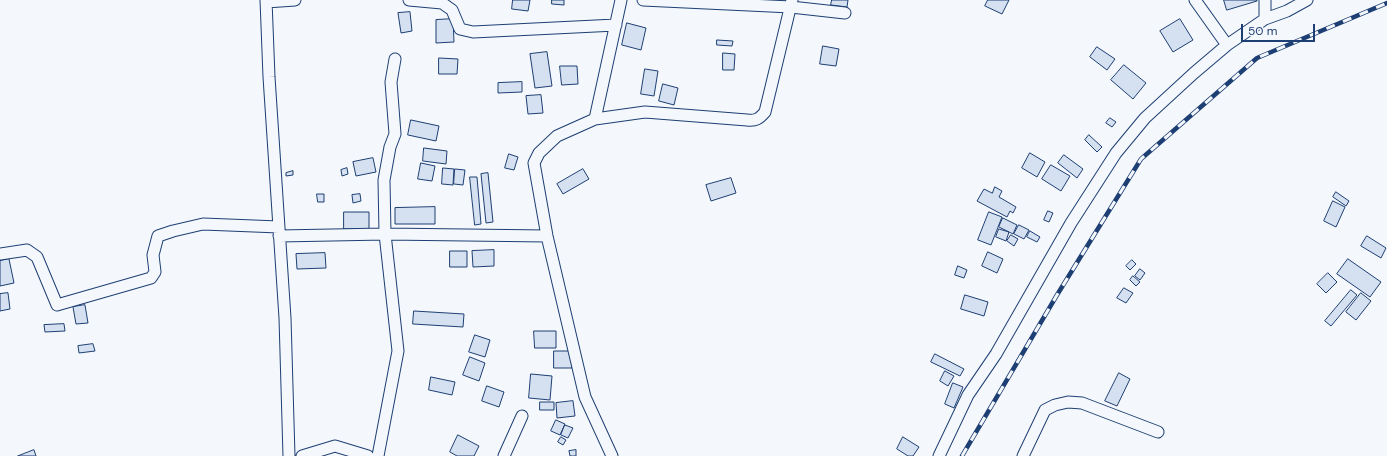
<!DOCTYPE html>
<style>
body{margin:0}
#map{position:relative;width:1387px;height:456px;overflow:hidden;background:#f4f7fb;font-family:"DM Sans",sans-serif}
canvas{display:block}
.scale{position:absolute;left:1241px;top:24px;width:74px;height:18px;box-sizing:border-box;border:2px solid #1d3f73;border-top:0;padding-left:5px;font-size:12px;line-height:14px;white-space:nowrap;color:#1d3f73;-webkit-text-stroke:3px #f4f7fb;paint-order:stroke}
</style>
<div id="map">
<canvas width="1387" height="456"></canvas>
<div class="scale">50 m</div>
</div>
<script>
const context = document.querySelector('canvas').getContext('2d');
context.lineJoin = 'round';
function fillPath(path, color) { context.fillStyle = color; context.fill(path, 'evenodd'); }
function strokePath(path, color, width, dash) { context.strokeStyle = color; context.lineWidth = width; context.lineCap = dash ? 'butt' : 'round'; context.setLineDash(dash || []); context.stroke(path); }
const building = new Path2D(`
 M 513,0 L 530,0 L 528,11 L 512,9 Z
 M 552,0 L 564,0 L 564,5 L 552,4 Z
 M 832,0 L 848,0 L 847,7 L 831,5 Z
 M 988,0 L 1009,0 L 1002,14 L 985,6 Z
 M 1224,0 L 1257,0 L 1257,1 L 1227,10 Z
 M 410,12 L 412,31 L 401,33 L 398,13 Z
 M 453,19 L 454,42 L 436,43 L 436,20 Z
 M 1180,19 L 1193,40 L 1173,52 L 1160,31 Z
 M 627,23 L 646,28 L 641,50 L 622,45 Z
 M 717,40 L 733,41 L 732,46 L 717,45 Z
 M 823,46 L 839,49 L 836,66 L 820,64 Z
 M 1097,47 L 1115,59 L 1107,70 L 1090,57 Z
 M 547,52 L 552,86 L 535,88 L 530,54 Z
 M 723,53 L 735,54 L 734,70 L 723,70 Z
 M 439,58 L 458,59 L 457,74 L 439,74 Z
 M 1124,65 L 1146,83 L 1133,99 L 1111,80 Z
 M 560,66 L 577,66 L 578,84 L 562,85 Z
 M 645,69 L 658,71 L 654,96 L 641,94 Z
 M 522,82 L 522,92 L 498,93 L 498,83 Z
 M 663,84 L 678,88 L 674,105 L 659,101 Z
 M 541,95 L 543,113 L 528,114 L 526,96 Z
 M 1110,118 L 1116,122 L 1112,127 L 1106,123 Z
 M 411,120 L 439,126 L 436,141 L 408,135 Z
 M 1089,135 L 1102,147 L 1097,152 L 1085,140 Z
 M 424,148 L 447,151 L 446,164 L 423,161 Z
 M 1030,153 L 1045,162 L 1037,177 L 1022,168 Z
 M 509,154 L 518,157 L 514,170 L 505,168 Z
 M 1064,155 L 1083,169 L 1077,178 L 1058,163 Z
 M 373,158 L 376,172 L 356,176 L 353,162 Z
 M 421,163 L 435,166 L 432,181 L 418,179 Z
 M 1051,165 L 1070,176 L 1061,191 L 1042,179 Z
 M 347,168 L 348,174 L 342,176 L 341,170 Z
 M 443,168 L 454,169 L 453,185 L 442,184 Z
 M 455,169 L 465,170 L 463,185 L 454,184 Z
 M 583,169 L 589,179 L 563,194 L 557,184 Z
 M 293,171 L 293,175 L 286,176 L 286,173 Z
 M 488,173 L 493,222 L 486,223 L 481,174 Z
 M 470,177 L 477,177 L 481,224 L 475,225 Z
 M 731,178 L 736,193 L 711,201 L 706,185 Z
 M 995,187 L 1002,191 L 999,197 L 1016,207 L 1013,213 L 1010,211 L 1007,217 L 977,201 L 984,189 L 992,193 Z
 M 1336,192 L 1349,201 L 1346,206 L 1333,197 Z
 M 317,194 L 324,194 L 324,202 L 318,202 Z
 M 360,194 L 361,201 L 353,203 L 352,195 Z
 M 1333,201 L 1345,207 L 1336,227 L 1324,221 Z
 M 435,207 L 435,224 L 395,224 L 395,208 Z
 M 1048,211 L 1053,213 L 1049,222 L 1044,220 Z
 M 344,212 L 369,212 L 369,229 L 344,229 Z
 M 989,212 L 1002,217 L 991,245 L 978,240 Z
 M 1003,218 L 1017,225 L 1013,234 L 999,227 Z
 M 1019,225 L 1029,230 L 1024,239 L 1014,234 Z
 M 999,229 L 1009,232 L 1006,241 L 996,237 Z
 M 1030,231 L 1040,237 L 1037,242 L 1027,237 Z
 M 1011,235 L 1018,239 L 1014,246 L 1007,241 Z
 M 1367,236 L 1386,248 L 1381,258 L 1361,246 Z
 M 494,250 L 494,266 L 473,267 L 472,251 Z
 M 450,251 L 467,251 L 467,267 L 450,267 Z
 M 988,252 L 1003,259 L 997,273 L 982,266 Z
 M 325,253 L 326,268 L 297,269 L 296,254 Z
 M 9,259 L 14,283 L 0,286 L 0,261 Z
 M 1348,259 L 1381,282 L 1370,297 L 1337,274 Z
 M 1132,260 L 1136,264 L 1130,270 L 1126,266 Z
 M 958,266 L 967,270 L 964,278 L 955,275 Z
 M 1140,269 L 1145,273 L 1140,280 L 1135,276 Z
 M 1328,273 L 1337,282 L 1326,293 L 1317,284 Z
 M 1133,276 L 1140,282 L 1136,286 L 1130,280 Z
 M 1124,288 L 1133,293 L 1126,303 L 1117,298 Z
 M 1351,290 L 1357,295 L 1331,326 L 1325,321 Z
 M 8,293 L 10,309 L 0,311 L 0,294 Z
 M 1361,293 L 1371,301 L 1356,320 L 1346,312 Z
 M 965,295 L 988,302 L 984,316 L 961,309 Z
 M 85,305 L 88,323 L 76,324 L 73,307 Z
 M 414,311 L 464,314 L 463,327 L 413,324 Z
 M 64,324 L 65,331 L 45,332 L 44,325 Z
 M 534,331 L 556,331 L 556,348 L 535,348 Z
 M 475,335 L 490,340 L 485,357 L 469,352 Z
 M 93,344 L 95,351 L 79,353 L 78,346 Z
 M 554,351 L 572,351 L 572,368 L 554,368 Z
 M 935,354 L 964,369 L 960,376 L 931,362 Z
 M 470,357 L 485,363 L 479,381 L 463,375 Z
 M 945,371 L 954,376 L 948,386 L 940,381 Z
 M 1119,373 L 1130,379 L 1117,406 L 1105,401 Z
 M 531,374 L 552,376 L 550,400 L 529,398 Z
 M 431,377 L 455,382 L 452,395 L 429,390 Z
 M 953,383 L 963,387 L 954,408 L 945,404 Z
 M 487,386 L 504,392 L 499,407 L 482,401 Z
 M 573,401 L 575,416 L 557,418 L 556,403 Z
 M 540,402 L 554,402 L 554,410 L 540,410 Z
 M 556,420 L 565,424 L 560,435 L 551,431 Z
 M 565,425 L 573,428 L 568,438 L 561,435 Z
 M 458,435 L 479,446 L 474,456 L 457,456 L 450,452 Z
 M 561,437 L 566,440 L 563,445 L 558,442 Z
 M 903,437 L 919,447 L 913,456 L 908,456 L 897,449 Z
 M 34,450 L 36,456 L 18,456 Z
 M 576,450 L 576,456 L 570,456 L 569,451 Z`);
const minor = new Path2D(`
 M 266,0 L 269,77 L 285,318 L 289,456
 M 409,0 L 442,3 L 452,10 L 460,29 L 473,32 L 616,25
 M 643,0 L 791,7 L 845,13
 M 1195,0 L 1227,45
 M 1265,0 L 1265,19
 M 266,2 L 295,0
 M 595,119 L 621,0
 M 279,236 L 385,234 L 547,236
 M 0,254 L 27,250 L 37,257 L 57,305 L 151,278 L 155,272 L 153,255 L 158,236 L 173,231 L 203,224 L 279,227
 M 302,456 L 335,446 L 368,456
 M 378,456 L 398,351 L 385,234 L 384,180 L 390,147 L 395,134 L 391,82 L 395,59
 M 504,456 L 522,416
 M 612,456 L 585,397 L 547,236 L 534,163 L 539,153 L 557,136 L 595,119 L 645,112 L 747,120 C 756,121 759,119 765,112 L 792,0
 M 939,456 L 968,395 L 996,354 L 1071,223 L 1116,153 L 1145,118 L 1194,73 L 1227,45 L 1265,19 L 1287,11 L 1307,0
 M 1023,456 L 1045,410 L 1055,405 L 1068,402 L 1082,403 L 1158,432`);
const rail = new Path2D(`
 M 962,456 L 1057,295 L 1141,159 L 1257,58 L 1387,3`);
fillPath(building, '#d5e0f0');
strokePath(building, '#1d3f73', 1);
strokePath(minor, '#1d3f73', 13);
strokePath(minor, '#f4f7fb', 11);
strokePath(rail, '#1d3f73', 4.5);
strokePath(rail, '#f4f7fb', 3, [9]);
</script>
